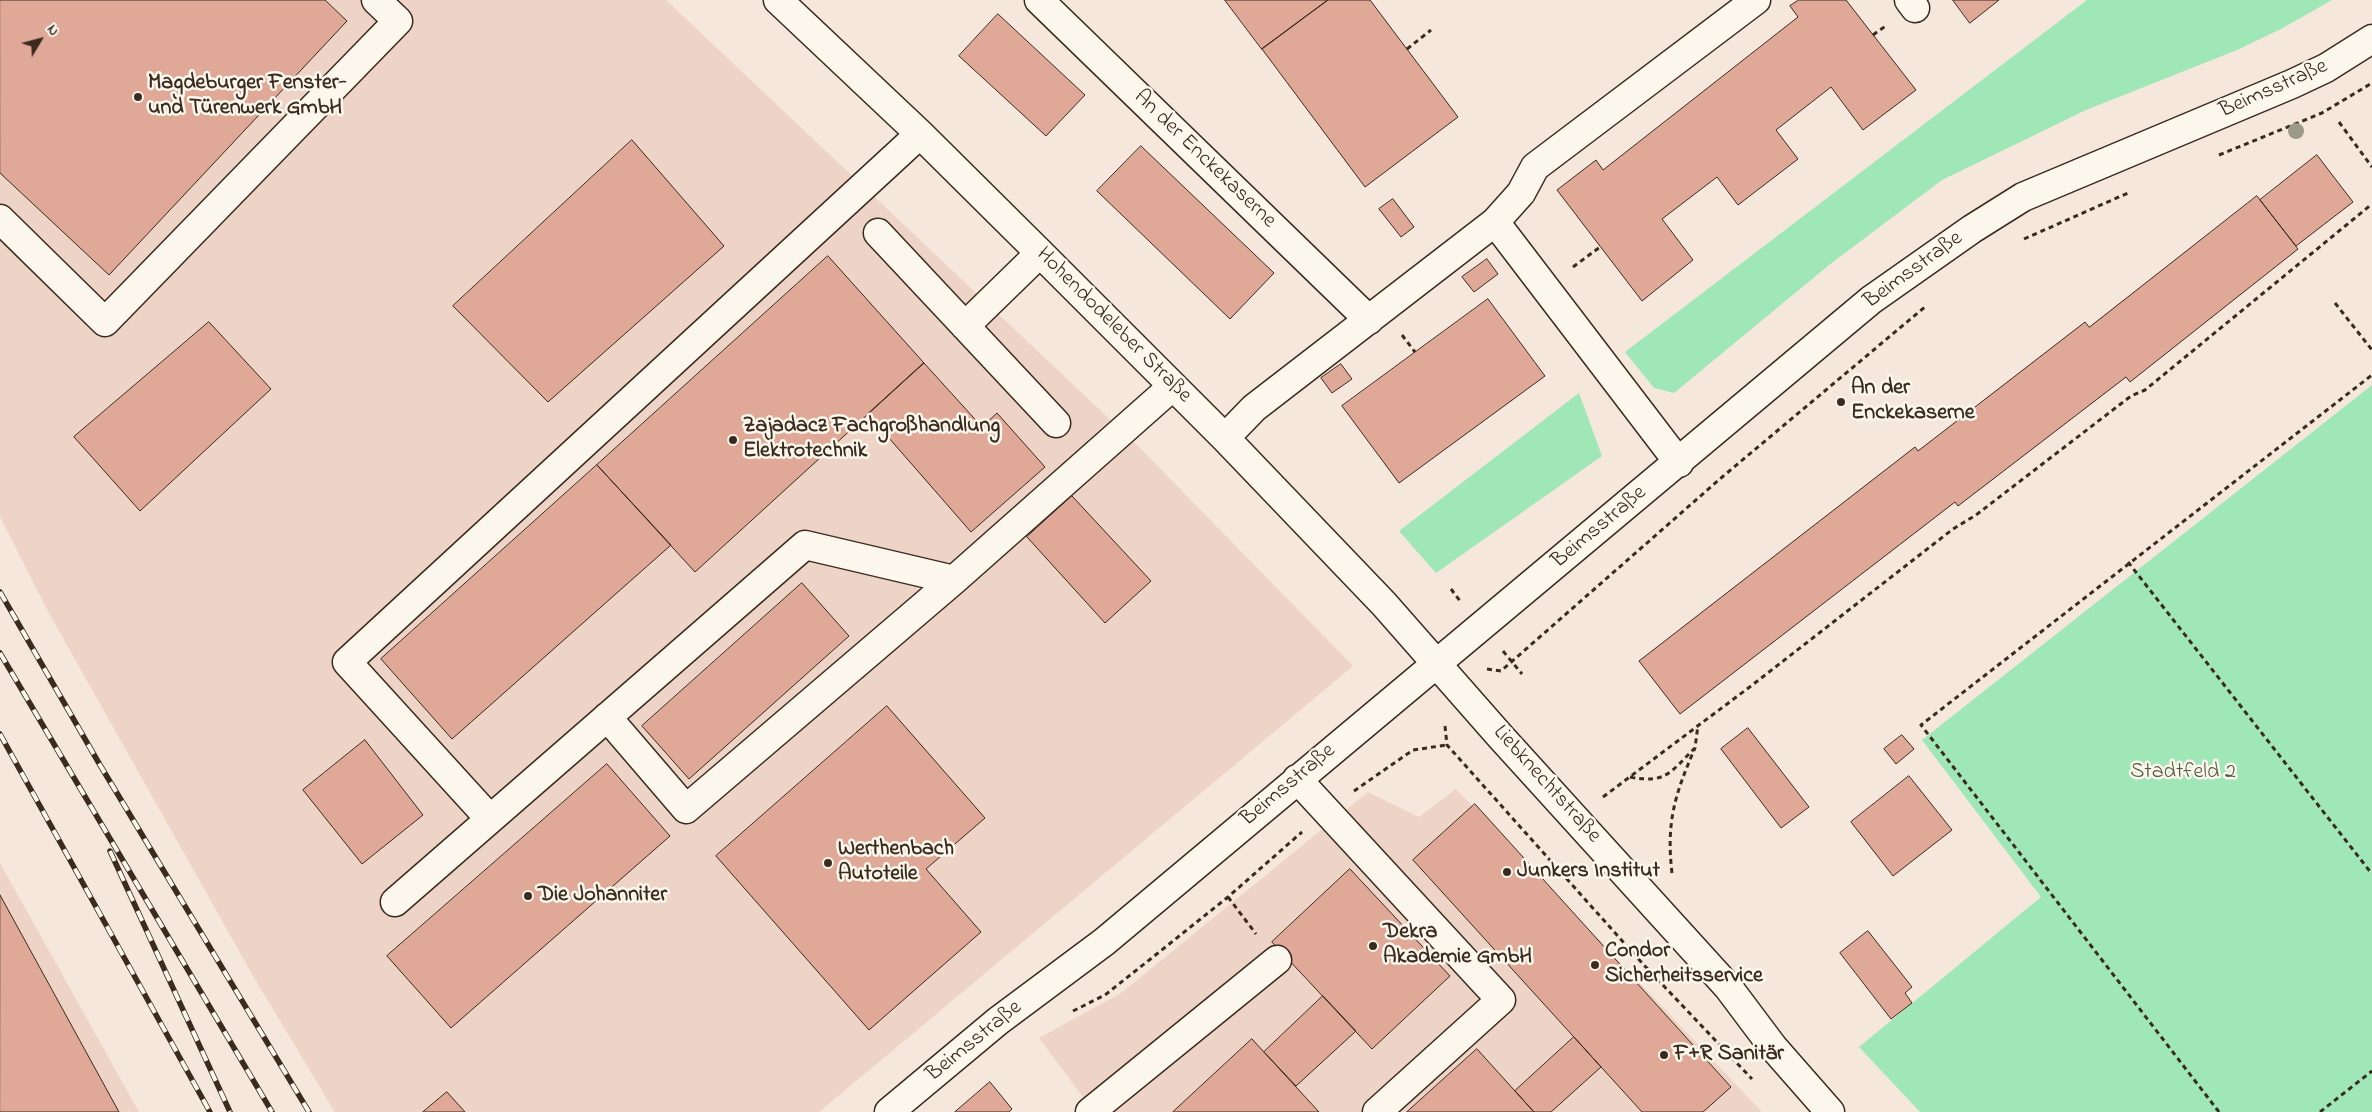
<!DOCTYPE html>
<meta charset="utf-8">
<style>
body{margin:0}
#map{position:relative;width:2372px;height:1112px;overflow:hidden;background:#f5e7db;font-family:"Indie Flower",sans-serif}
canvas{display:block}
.north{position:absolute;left:15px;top:15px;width:50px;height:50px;-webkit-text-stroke:4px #fbf7ec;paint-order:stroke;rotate:53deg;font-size:14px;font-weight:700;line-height:20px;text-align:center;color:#3b2a1e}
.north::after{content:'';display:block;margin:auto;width:18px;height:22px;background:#3b2a1e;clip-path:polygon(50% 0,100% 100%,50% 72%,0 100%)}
</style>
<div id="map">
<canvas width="2372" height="1112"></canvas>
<div class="north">N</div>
</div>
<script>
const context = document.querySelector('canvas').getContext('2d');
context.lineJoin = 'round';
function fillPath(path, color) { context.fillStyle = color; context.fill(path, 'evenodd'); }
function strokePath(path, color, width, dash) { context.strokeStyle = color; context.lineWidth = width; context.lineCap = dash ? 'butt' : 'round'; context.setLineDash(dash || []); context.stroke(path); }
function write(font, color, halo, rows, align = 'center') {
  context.font = font + ' "Indie Flower",sans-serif'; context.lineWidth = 5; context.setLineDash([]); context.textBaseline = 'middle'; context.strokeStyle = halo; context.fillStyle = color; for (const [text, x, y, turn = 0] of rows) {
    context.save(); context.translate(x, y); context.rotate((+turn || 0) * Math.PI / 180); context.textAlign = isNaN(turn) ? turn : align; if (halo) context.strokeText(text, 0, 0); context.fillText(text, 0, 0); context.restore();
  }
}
const built = new Path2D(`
 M 0,0 L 666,0 L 1137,445 L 1353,666 L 819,1112 L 335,1112 L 256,981 L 50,615 L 0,517 Z
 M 1456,789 L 1762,1112 L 1094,1112 L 1039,1038 L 1121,993 L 1368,792 L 1419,817 Z
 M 0,863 L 139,1112 L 0,1112 Z`);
const green = new Path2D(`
 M 2087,0 L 2332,0 L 2281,29 L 2237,50 L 2086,110 L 1942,180 L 1829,265 L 1674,393 L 1654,388 L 1625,352 Z
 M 2372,385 L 2372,1112 L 1920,1112 L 1859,1047 L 2041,897 L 1922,740 Z
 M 1579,393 L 1602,456 L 1436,573 L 1399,531 Z`);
const building = new Path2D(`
 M 0,0 L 325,0 L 347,21 L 109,275 L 0,173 Z
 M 1225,0 L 1328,0 L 1262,49 Z
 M 1328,0 L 1370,0 L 1458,117 L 1365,187 L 1262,49 Z
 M 1799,0 L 1846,0 L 1916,90 L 1863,130 L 1831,87 L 1776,130 L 1798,159 L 1738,205 L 1717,177 L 1662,219 L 1693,260 L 1642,301 L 1557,190 L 1596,160 L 1603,170 L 1798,17 L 1790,6 Z
 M 1953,0 L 1999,0 L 1970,23 Z
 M 998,14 L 1085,95 L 1046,136 L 959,56 Z
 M 632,140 L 724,246 L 548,402 L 453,306 Z
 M 1141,146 L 1274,273 L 1230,319 L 1097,191 Z
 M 2317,155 L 2353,202 L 2296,246 L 2260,200 Z
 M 2257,196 L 2298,249 L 2130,382 L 2126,377 L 1958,506 L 1955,502 L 1680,714 L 1639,661 L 1915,447 L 1918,451 L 2085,322 L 2089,327 Z
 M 1393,199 L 1414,227 L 1401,237 L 1379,209 Z
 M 828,256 L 924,363 L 695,572 L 597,465 Z
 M 1487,259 L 1498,274 L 1474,292 L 1462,277 Z
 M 1488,299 L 1545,376 L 1399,483 L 1342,406 Z
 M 209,322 L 271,389 L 140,511 L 74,437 Z
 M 924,363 L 982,427 L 997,413 L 1045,467 L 971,532 L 868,414 Z
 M 1341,364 L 1352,379 L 1332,393 L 1321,378 Z
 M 597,465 L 671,545 L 452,739 L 381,659 Z
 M 1072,496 L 1151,581 L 1105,623 L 1027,537 Z
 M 802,583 L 849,636 L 689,779 L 642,726 Z
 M 887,706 L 985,818 L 926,869 L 981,932 L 869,1030 L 716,856 Z
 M 1748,728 L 1809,807 L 1781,828 L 1721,749 Z
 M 1902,735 L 1914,749 L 1896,764 L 1884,749 Z
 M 365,740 L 423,815 L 362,864 L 303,790 Z
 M 607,764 L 670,836 L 451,1028 L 387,956 Z
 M 1909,776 L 1952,830 L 1893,876 L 1851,822 Z
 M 1475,804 L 1731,1087 L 1703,1112 L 1642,1112 L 1413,860 Z
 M 1350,869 L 1450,976 L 1372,1049 L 1272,942 Z
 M 0,895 L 119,1112 L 0,1112 Z
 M 1868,931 L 1912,987 L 1905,993 L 1912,1003 L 1891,1019 L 1840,953 Z
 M 1323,996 L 1356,1031 L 1296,1086 L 1264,1052 Z
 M 1574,1037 L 1601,1067 L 1551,1112 L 1534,1112 L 1515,1091 Z
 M 1252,1039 L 1319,1112 L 1173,1112 Z
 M 1477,1049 L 1534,1112 L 1407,1112 Z
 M 990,1082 L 1012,1109 L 1009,1112 L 955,1112 Z
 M 447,1092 L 465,1112 L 423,1112 Z`);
const path = new Path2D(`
 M 1873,35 L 1887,25
 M 1407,49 L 1431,30
 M 2339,122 L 2372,167
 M 2219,155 L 2322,113 L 2372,83
 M 2024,239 L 2128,193
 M 1573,267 L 1600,247
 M 2335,303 L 2372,350
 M 1402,335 L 1415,352
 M 2128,562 L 2372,874
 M 1451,589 L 1460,601
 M 1503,651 L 1522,674
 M 1487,669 L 1501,671 L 1721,478 L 1926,306
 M 1445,726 L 1447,745 L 1642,963 L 1752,1079
 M 1630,777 C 1667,784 1670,772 1695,748 L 1698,725
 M 1354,791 L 1413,750 L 1447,745
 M 1603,797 L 1751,686 L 1953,529 L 1976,515 L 2131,396 L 2145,390 L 2372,204
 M 1672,873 C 1666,822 1675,794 1695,748
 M 1228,897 L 1256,934
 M 1073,1011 L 1105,995 L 1158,953 L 1228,897 L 1302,832
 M 2219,1112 L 1921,725 L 2372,375
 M 2320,1112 L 2372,1071`);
const minor = new Path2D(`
 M 778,0 L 920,134 L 1040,253 L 1225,438 L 1384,604 L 1500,736 L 1728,987 L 1773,1047 L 1830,1112
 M 1039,0 L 1369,320
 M 1909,0 L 1915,8
 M 0,219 L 105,322 L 398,21 L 376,0
 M 1495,222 L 1679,463
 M 878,233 L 1056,423
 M 965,326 L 1040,253
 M 1225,438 L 1254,408 L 1495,222 L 1521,193 L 1535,167 L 1756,0
 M 607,717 L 686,809 L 954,580 L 1173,386
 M 1297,779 L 1501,1000 L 1377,1112
 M 490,819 L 347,662 L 920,134
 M 395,902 L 805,545 L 954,580
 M 889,1112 L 998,1021 L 1104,942 L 1871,300 L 1972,229 L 2023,197 L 2292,84 L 2326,68 L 2372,39
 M 1090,1112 L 1277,960`);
const rail = new Path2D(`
 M 0,592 L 100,765 L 309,1112
 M 0,653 L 272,1112
 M 0,734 L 210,1112
 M 110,851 L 230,1112`);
const trees = [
 [2296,131]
];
const markers = [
 [138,97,5,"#3b2a1e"],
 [1841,402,5,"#3b2a1e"],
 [733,440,5,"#3b2a1e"],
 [828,863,5,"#3b2a1e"],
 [1507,872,5,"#3b2a1e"],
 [528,896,5,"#3b2a1e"],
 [1373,946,5,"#3b2a1e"],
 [1595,965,5,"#3b2a1e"],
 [1664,1055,5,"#3b2a1e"]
];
const poiNames = [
 ["Magdeburger Fenster-",148,84],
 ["und Türenwerk GmbH",148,109],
 ["An der",1851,389],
 ["Enckekaserne",1851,414],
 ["Zajadacz Fachgroßhandlung",743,427],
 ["Elektrotechnik",743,452],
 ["Werthenbach",838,850],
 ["Autoteile",838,875],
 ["Junkers Institut",1517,872],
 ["Die Johanniter",538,896],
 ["Dekra",1383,933],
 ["Akademie GmbH",1383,958],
 ["Condor",1605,952],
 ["Sicherheitsservice",1605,977],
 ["F+R Sanitär",1674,1055]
];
const streetNames = [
 ["Beimsstraße",2274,90,-24],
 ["An der Enckekaserne",1204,160,44],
 ["Beimsstraße",1914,271,-36],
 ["Hohendodeleber Straße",1113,326,45],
 ["Beimsstraße",1600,528,-40],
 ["Liebknechtstraße",1546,785,48],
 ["Beimsstraße",1289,786,-40],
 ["Beimsstraße",975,1042,-39]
];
const parkNames = [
 ["Stadtfeld 2",2183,773]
];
fillPath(built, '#eed4c7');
fillPath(green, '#9fe7b6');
fillPath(building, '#dfa897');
strokePath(building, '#3b2a1e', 1);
strokePath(minor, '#3b2a1e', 31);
strokePath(path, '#3b2a1e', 3, [5, 4]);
strokePath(minor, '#fbf7ec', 28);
strokePath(rail, '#3b2a1e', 5.5);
strokePath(rail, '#fbf7ec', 4, [11]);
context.fillStyle = '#9c9988';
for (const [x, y] of trees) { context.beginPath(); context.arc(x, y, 8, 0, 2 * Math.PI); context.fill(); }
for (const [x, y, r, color] of markers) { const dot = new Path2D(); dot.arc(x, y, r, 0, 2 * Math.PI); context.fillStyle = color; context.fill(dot); strokePath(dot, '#fbf7ec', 2); }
write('bold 22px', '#3b2a1e', '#fbf7ec', poiNames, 'left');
write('22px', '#3b2a1e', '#fbf7ec', streetNames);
write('22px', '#545944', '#fbf7ec', parkNames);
</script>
